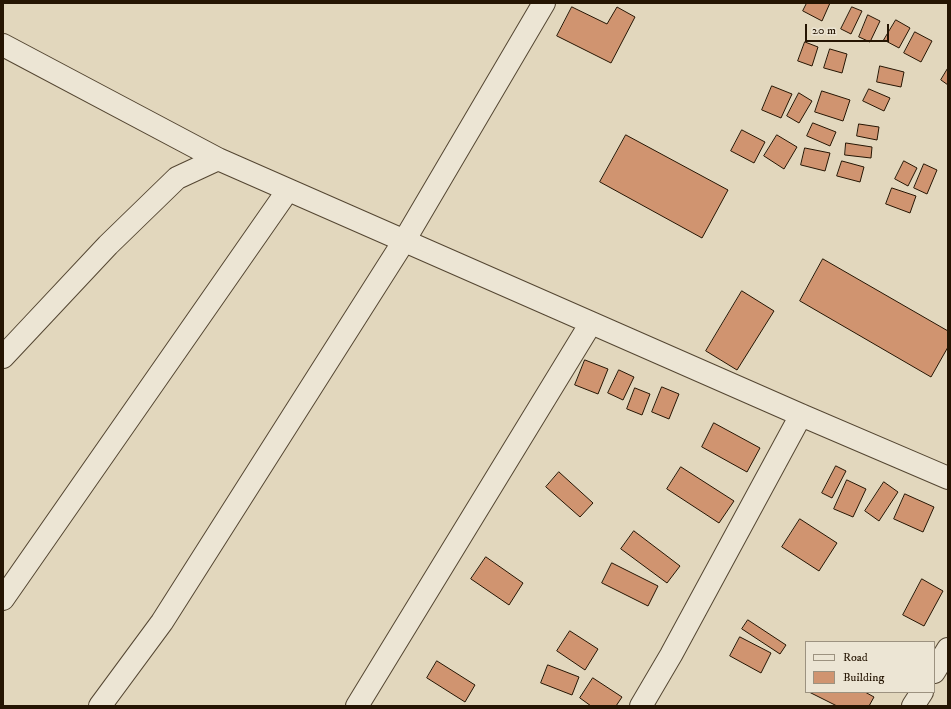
<!DOCTYPE html>
<style>
body{margin:0}
#map{position:relative;width:951px;height:709px;overflow:hidden;background:#e2d7bd;font-family:"IM FELL DW Pica",serif}
canvas{display:block}
.frame{position:absolute;inset:0;border:4px solid #251503;pointer-events:none}
.legend{position:absolute;left:805px;top:641px;width:130px;height:52px;box-sizing:border-box;background:#ece5d4;border:1px solid #9c9280;margin:0;padding:5px 7px;list-style:none;font-size:12px;color:#251503}
.legend li{display:flex;align-items:center;gap:8px;height:20px}
.legend b{width:20px;border:1px solid #9c9280}
.scale{position:absolute;left:805px;top:24px;width:84px;height:18px;box-sizing:border-box;border:2px solid #251503;border-top:0;padding-left:5px;font-size:12px;line-height:14px;white-space:nowrap;color:#251503;-webkit-text-stroke:3px #ece5d4;paint-order:stroke}
</style>
<div id="map">
<canvas width="951" height="709"></canvas>
<div class="frame"></div>
<ul class="legend">
<li><b style="height:5px;background:#ece5d4"></b>Road</li>
<li><b style="height:11px;background:#d09470"></b>Building</li>
</ul>
<div class="scale">20 m</div>
</div>
<script>
const context = document.querySelector('canvas').getContext('2d');
context.lineJoin = 'round';
function fillPath(path, color) { context.fillStyle = color; context.fill(path, 'evenodd'); }
function strokePath(path, color, width, dash) { context.strokeStyle = color; context.lineWidth = width; context.lineCap = dash ? 'butt' : 'round'; context.setLineDash(dash || []); context.stroke(path); }
const building = new Path2D(`
 M 807,3 L 830,3 L 822,21 L 803,11 Z
 M 572,7 L 607,24 L 617,7 L 635,17 L 611,63 L 557,36 Z
 M 852,7 L 862,11 L 851,34 L 841,29 Z
 M 868,15 L 880,21 L 870,42 L 859,37 Z
 M 896,20 L 910,28 L 899,48 L 884,40 Z
 M 915,32 L 932,41 L 921,62 L 904,53 Z
 M 805,42 L 818,47 L 812,66 L 798,61 Z
 M 830,49 L 847,54 L 842,73 L 824,68 Z
 M 880,66 L 904,72 L 901,87 L 877,82 Z
 M 948,68 L 948,85 L 941,80 Z
 M 772,86 L 792,94 L 781,118 L 762,110 Z
 M 869,89 L 890,98 L 884,111 L 863,101 Z
 M 822,91 L 850,100 L 843,121 L 815,112 Z
 M 799,93 L 812,101 L 799,123 L 787,116 Z
 M 813,123 L 836,132 L 830,146 L 807,136 Z
 M 859,124 L 879,127 L 877,140 L 857,136 Z
 M 742,130 L 765,142 L 754,163 L 731,151 Z
 M 626,135 L 728,190 L 702,238 L 600,182 Z
 M 777,135 L 797,147 L 784,169 L 764,156 Z
 M 846,143 L 872,147 L 871,158 L 845,155 Z
 M 805,148 L 830,153 L 825,171 L 801,165 Z
 M 842,161 L 864,167 L 860,182 L 837,176 Z
 M 904,161 L 917,168 L 908,186 L 895,179 Z
 M 924,164 L 937,170 L 927,194 L 914,188 Z
 M 892,188 L 916,196 L 910,213 L 886,204 Z
 M 823,259 L 948,331 L 948,347 L 931,377 L 800,301 Z
 M 742,291 L 774,311 L 737,370 L 706,351 Z
 M 585,360 L 608,369 L 598,394 L 575,385 Z
 M 619,370 L 634,377 L 623,400 L 608,393 Z
 M 662,387 L 679,394 L 669,419 L 652,412 Z
 M 635,388 L 650,394 L 642,415 L 627,409 Z
 M 714,423 L 760,448 L 747,472 L 702,447 Z
 M 836,466 L 846,471 L 832,498 L 822,493 Z
 M 681,467 L 734,501 L 719,523 L 667,489 Z
 M 559,472 L 593,503 L 580,517 L 546,487 Z
 M 847,480 L 866,489 L 853,517 L 834,509 Z
 M 884,482 L 898,492 L 879,521 L 865,511 Z
 M 905,494 L 934,507 L 923,532 L 894,519 Z
 M 800,519 L 837,543 L 819,571 L 782,547 Z
 M 634,531 L 680,566 L 667,583 L 621,549 Z
 M 486,557 L 523,583 L 509,605 L 471,579 Z
 M 612,563 L 658,586 L 648,606 L 602,583 Z
 M 922,579 L 943,591 L 924,626 L 903,615 Z
 M 748,620 L 786,645 L 780,654 L 742,629 Z
 M 570,631 L 598,649 L 585,670 L 557,651 Z
 M 740,637 L 771,653 L 761,673 L 730,656 Z
 M 437,661 L 475,685 L 465,702 L 427,678 Z
 M 548,665 L 579,677 L 572,695 L 541,683 Z
 M 593,678 L 622,697 L 616,706 L 591,706 L 580,698 Z
 M 812,692 L 865,692 L 874,697 L 869,706 L 837,706 L 811,693 Z`);
const minor = new Path2D(`
 M 3,45 L 218,159
 M 3,357 L 108,245 L 177,178 L 218,159 L 801,415 L 948,478
 M 3,599 L 288,190
 M 934,672 L 948,649
 M 100,706 L 162,622 L 404,241 L 544,3
 M 357,706 L 591,323
 M 641,706 L 671,655 L 801,415
 M 913,706 L 922,692`);
fillPath(building, '#d09470');
strokePath(building, '#251503', 1);
strokePath(minor, '#544632', 24);
strokePath(minor, '#ece5d4', 22);
</script>
